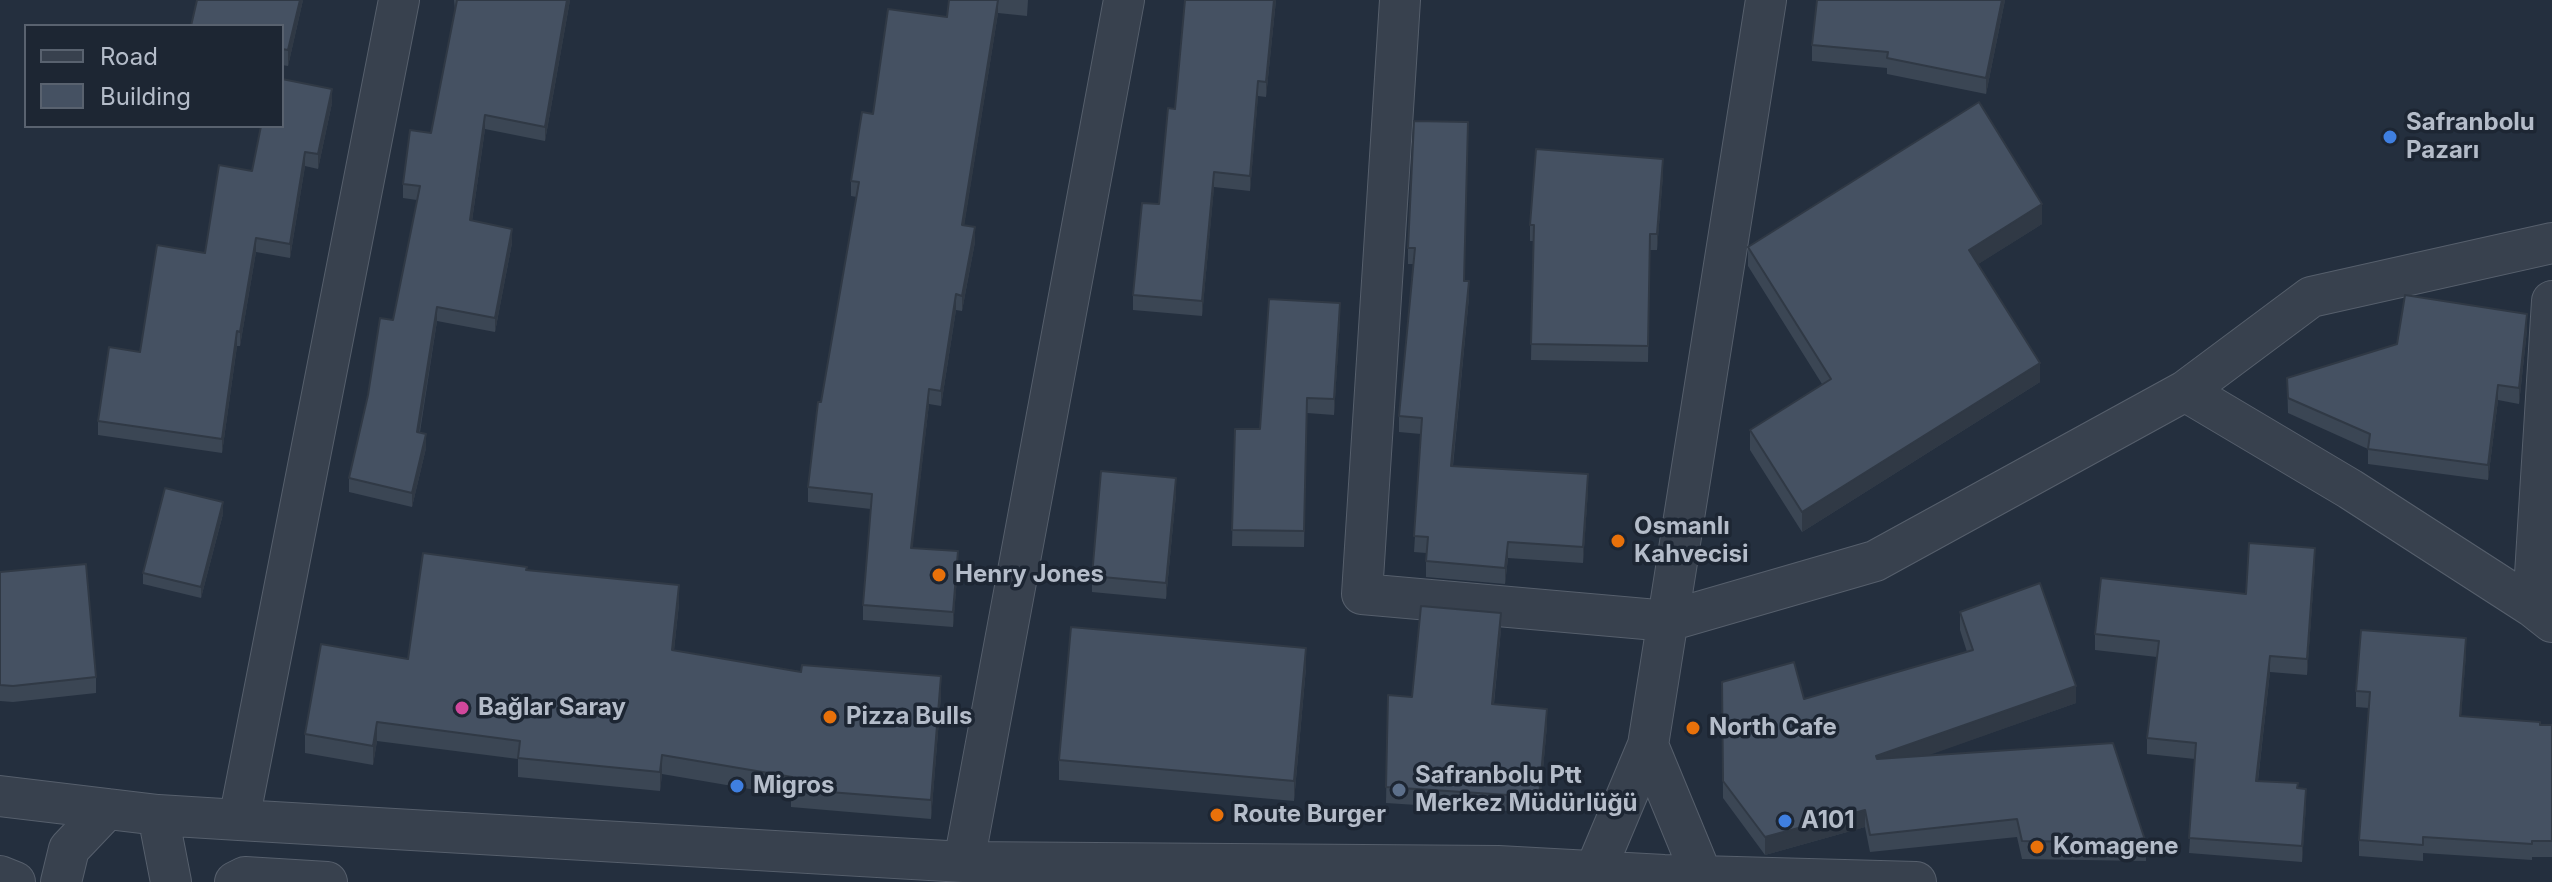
<!DOCTYPE html>
<meta charset="utf-8">
<style>
body{margin:0}
#map{position:relative;width:2552px;height:882px;overflow:hidden;background:#242f3e;font-family:Inter,sans-serif}
canvas{display:block}
.legend{position:absolute;left:24px;top:24px;width:260px;height:104px;box-sizing:border-box;background:#1d2633;border:2px solid #59626f;margin:0;padding:10px 14px;list-style:none;font-size:24px;color:#b4bcc9}
.legend li{display:flex;align-items:center;gap:16px;height:40px}
.legend b{width:40px;border:2px solid #59626f}
</style>
<div id="map">
<canvas width="2552" height="882"></canvas>
<ul class="legend">
<li><b style="height:10px;background:#38414e"></b>Road</li>
<li><b style="height:22px;background:#455162"></b>Building</li>
</ul>
</div>
<script>
const c = document.querySelector('canvas').getContext('2d');
c.lineJoin = 'round';
const poly = rows => new Path2D(rows.map(r => 'M' + r).join(''));
function strokePath(path, color, width, dash) { c.strokeStyle = color; c.lineWidth = width; c.lineCap = dash ? 'butt' : 'round'; c.setLineDash(dash || []); c.stroke(path); }
function fill(path, color) { c.fillStyle = color; c.fill(path, 'evenodd'); }
function write(font, color, halo, rows, align = 'center') {
  c.font = font + ' Inter,sans-serif'; c.lineWidth = 7; c.setLineDash([]); c.textBaseline = 'middle'; c.strokeStyle = halo; c.fillStyle = color; for (const [text, x, y, turn = 0] of rows) {
    c.save(); c.translate(x, y); c.rotate((+turn || 0) * Math.PI / 180); c.textAlign = isNaN(turn) ? turn : align; if (halo) c.strokeText(text, 0, 0); c.fillText(text, 0, 0); c.restore();
  }
}
const minor = poly([
 [1400,0,1362,594,1668,621,1875,561,2185,391,2311,297,2552,243],
 [2185,391,2350,489,2533,607,2552,622],
 [2533,607,2552,301],
 [1648,745,1702,876,1701,882],
 [0,796,158,815,239,820,964,862,1498,866,1664,875,1916,882],
 [158,815,171,882],
 [239,820,399,0],
 [964,862,1124,0],
 [0,876,15,882],
 [61,882,69,849,107,809],
 [235,882,245,877,327,882],
 [1598,882,1595,871,1648,745,1766,0]
]);
strokePath(minor, '#565f6c', 42);
strokePath(minor, '#38414e', 40);
fill(poly([
 [303,0,288,66,282,65,282,26],
 [454,0,570,0,545,141,485,129,472,221,512,243,495,332,437,321,420,432,426,448,412,507,349,492,349,478,393,320,417,200,403,198,403,184,431,133,455,11],
 [949,0,1028,0,1027,16,998,13,964,225,975,242,962,311,956,310,941,406,929,404,912,548,958,566,953,627,863,620,863,605,871,509,808,502,808,487,821,402,857,197,851,196,851,181,873,114,947,17],
 [1276,0,1266,97,1258,96,1250,191,1214,187,1202,316,1133,310,1133,295,1159,204,1175,109],
 [1817,0,2005,0,1986,94,1887,74,1887,68,1812,61,1812,45],
 [332,103,318,169,305,166,290,258,256,252,240,346,237,346,222,453,98,435,98,421,140,352,205,253,252,171],
 [1414,121,1469,297,1453,466,1588,490,1583,563,1508,558,1505,584,1426,577,1426,553,1414,552,1421,434,1399,432,1399,416,1413,264,1408,264,1408,248],
 [1663,175,1657,250,1650,250,1648,362,1531,360,1533,241,1530,241,1530,225],
 [2042,224,1978,264,2040,382,1802,532,1750,450,1750,430,1822,384,1748,266,1748,247],
 [1340,319,1334,415,1307,413,1304,547,1232,546,1235,429,1260,429],
 [2527,330,2519,404,2498,400,2488,480,2368,464,2368,449,2288,413,2287,378],
 [1176,494,1166,599,1092,592,1092,576],
 [223,514,201,598,143,584,143,573],
 [2315,564,2307,675,2270,672,2258,781,2298,788,2306,805,2302,862,2189,853,2195,759,2147,754,2147,738,2157,657,2095,650,2095,634,2246,594],
 [527,570,679,604,674,650,941,695,931,819,791,807,791,796,662,774,660,791,518,777,518,759,377,741,373,765,305,753,305,734],
 [0,572,96,677,96,693,13,702,0,701],
 [1960,612,2076,703,1928,755,2146,843,2146,861,2022,859,2017,837,1870,852,1865,827,1765,855,1723,798,1722,682,1804,699,1967,652,1960,630],
 [1501,629,1494,704,1547,725,1539,813,1386,803,1388,695,1412,697],
 [2466,654,2461,716,2540,725,2552,725,2552,857,2532,857,2532,860,2423,853,2423,861,2359,856,2359,840,2369,708,2356,707,2356,691],
 [1306,668,1294,801,1059,780,1059,760]
]), '#3b4654');
fill(poly([
 [300,0,303,0,288,66,288,50],
 [567,0,570,0,545,141,545,127],
 [998,0,998,13,962,240,962,225],
 [1274,0,1276,0,1266,97,1266,82],
 [2002,0,2005,0,1986,94,1986,78],
 [1258,81,1258,96,1250,191,1250,176],
 [332,89,332,103,318,169,318,154],
 [485,115,485,129,470,235,470,220],
 [305,152,305,166,290,258,290,244],
 [1663,159,1663,175,1657,250,1657,234],
 [1214,172,1214,187,1202,316,1202,301],
 [2042,204,2042,224,1969,270,1969,250],
 [975,227,975,242,962,311,962,296],
 [512,229,512,243,495,332,495,318],
 [256,238,256,252,240,346,240,332],
 [1469,281,1469,297,1451,482,1451,466],
 [956,294,956,310,941,406,941,391],
 [1340,303,1340,319,1334,415,1334,399],
 [437,307,437,321,417,446,417,432],
 [2527,314,2527,330,2519,404,2519,388],
 [237,331,237,346,222,453,222,439],
 [2040,363,2040,382,1802,532,1802,512],
 [2498,385,2498,400,2488,480,2488,465],
 [929,389,929,404,911,563,911,548],
 [426,434,426,448,412,507,412,493],
 [1588,474,1588,490,1583,563,1583,547],
 [1176,478,1176,494,1166,599,1166,583],
 [223,502,223,514,201,598,201,587],
 [1508,542,1508,558,1505,584,1505,568],
 [2315,548,2315,564,2307,675,2307,659],
 [958,551,958,566,953,627,953,612],
 [679,585,679,604,672,669,672,650],
 [1501,613,1501,629,1492,720,1492,704],
 [2466,638,2466,654,2460,732,2460,716],
 [1306,648,1306,668,1294,801,1294,781],
 [2270,656,2270,672,2256,797,2256,781],
 [941,676,941,695,931,819,931,800],
 [2076,686,2076,703,1876,774,1876,756],
 [1547,709,1547,725,1539,813,1539,797],
 [377,722,377,741,373,765,373,746],
 [662,755,662,774,660,791,660,772],
 [2306,789,2306,805,2302,862,2302,846],
 [1865,810,1865,827,1765,855,1765,837]
]), '#303945');
const building = poly([
 [197,0,300,0,288,50,282,49,282,26,191,26,197,0],
 [457,0,567,0,545,127,485,115,470,220,512,229,495,318,437,307,417,432,426,434,412,493,349,478,368,395,380,318,393,320,420,186,403,184,410,130,431,133,457,0],
 [949,0,998,0,962,225,975,227,962,296,956,294,941,391,929,389,911,548,958,551,953,612,863,605,872,494,808,487,818,402,821,402,859,182,851,181,862,112,873,114,888,9,947,17,949,0],
 [1185,0,1274,0,1266,82,1258,81,1250,176,1214,172,1202,301,1133,295,1142,203,1159,204,1168,108,1175,109,1185,0],
 [1817,0,2002,0,1986,78,1887,58,1888,52,1812,45,1817,0],
 [282,79,332,89,318,154,305,152,290,244,256,238,240,332,237,331,222,439,98,421,109,347,140,352,157,245,205,253,219,165,252,171,261,126,282,126,282,79],
 [1979,102,2042,204,1969,250,2040,363,1802,512,1750,430,1831,379,1748,247,1979,102],
 [1414,121,1468,122,1464,281,1469,281,1451,466,1588,474,1583,547,1508,542,1505,568,1426,561,1428,537,1414,536,1422,418,1399,416,1415,248,1408,248,1414,121],
 [1536,149,1663,159,1657,234,1650,234,1648,346,1531,344,1534,225,1530,225,1536,149],
 [2405,295,2527,314,2519,388,2498,385,2488,465,2368,449,2370,434,2288,398,2287,378,2397,344,2405,295],
 [1269,299,1340,303,1334,399,1307,398,1304,531,1232,530,1235,429,1260,429,1269,299],
 [1101,471,1176,478,1166,583,1092,576,1101,471],
 [165,488,223,502,201,587,143,573,165,488],
 [2249,543,2315,548,2307,659,2270,656,2256,781,2298,783,2297,788,2306,789,2302,846,2189,838,2196,743,2147,738,2159,641,2095,634,2101,578,2246,594,2249,543],
 [423,553,527,567,526,570,679,585,672,650,801,672,802,665,941,676,931,800,791,789,792,777,662,755,660,772,518,758,520,741,377,722,373,746,305,734,321,644,408,659,423,553],
 [86,564,96,677,13,686,0,685,0,572,86,564],
 [2040,583,2076,686,1876,756,1877,759,2113,743,2146,843,2022,841,2017,819,1870,835,1865,810,1765,837,1723,781,1722,682,1794,662,1804,699,1973,650,1960,612,2040,583],
 [1421,606,1501,613,1492,704,1547,709,1539,797,1386,787,1388,695,1412,697,1421,606],
 [1071,627,1306,648,1294,781,1059,760,1071,627],
 [2361,630,2466,638,2460,716,2540,722,2540,725,2552,725,2552,841,2532,841,2532,844,2423,837,2423,845,2359,840,2370,692,2356,691,2361,630]
]);
fill(building, '#455162');
strokePath(building, '#303945', 2);
for (const [x, y, r, color] of [
 [2390,137,8,"#3f7fe0"],
 [1618,541,8,"#e8710a"],
 [939,575,8,"#e8710a"],
 [462,708,8,"#d1479c"],
 [830,717,8,"#e8710a"],
 [1693,728,8,"#e8710a"],
 [737,786,8,"#3f7fe0"],
 [1399,790,8,"#5c6f8a"],
 [1217,815,8,"#e8710a"],
 [1785,821,8,"#3f7fe0"],
 [2037,847,8,"#e8710a"]
]) { const dot = new Path2D(); dot.arc(x, y, r, 0, 2 * Math.PI); c.fillStyle = color; c.fill(dot); strokePath(dot, '#1d2633', 3); }
write('bold 24px', '#b4bcc9', '#1d2633', [
 ["Safranbolu",2406,123],
 ["Pazarı",2406,151],
 ["Osmanlı",1634,527],
 ["Kahvecisi",1634,555],
 ["Henry Jones",955,575],
 ["Bağlar Saray",478,708],
 ["Pizza Bulls",846,717],
 ["North Cafe",1709,728],
 ["Safranbolu Ptt",1415,776],
 ["Merkez Müdürlüğü",1415,804],
 ["Migros",753,786],
 ["Route Burger",1233,815],
 ["A101",1801,821],
 ["Komagene",2053,847]
], 'left');
</script>
